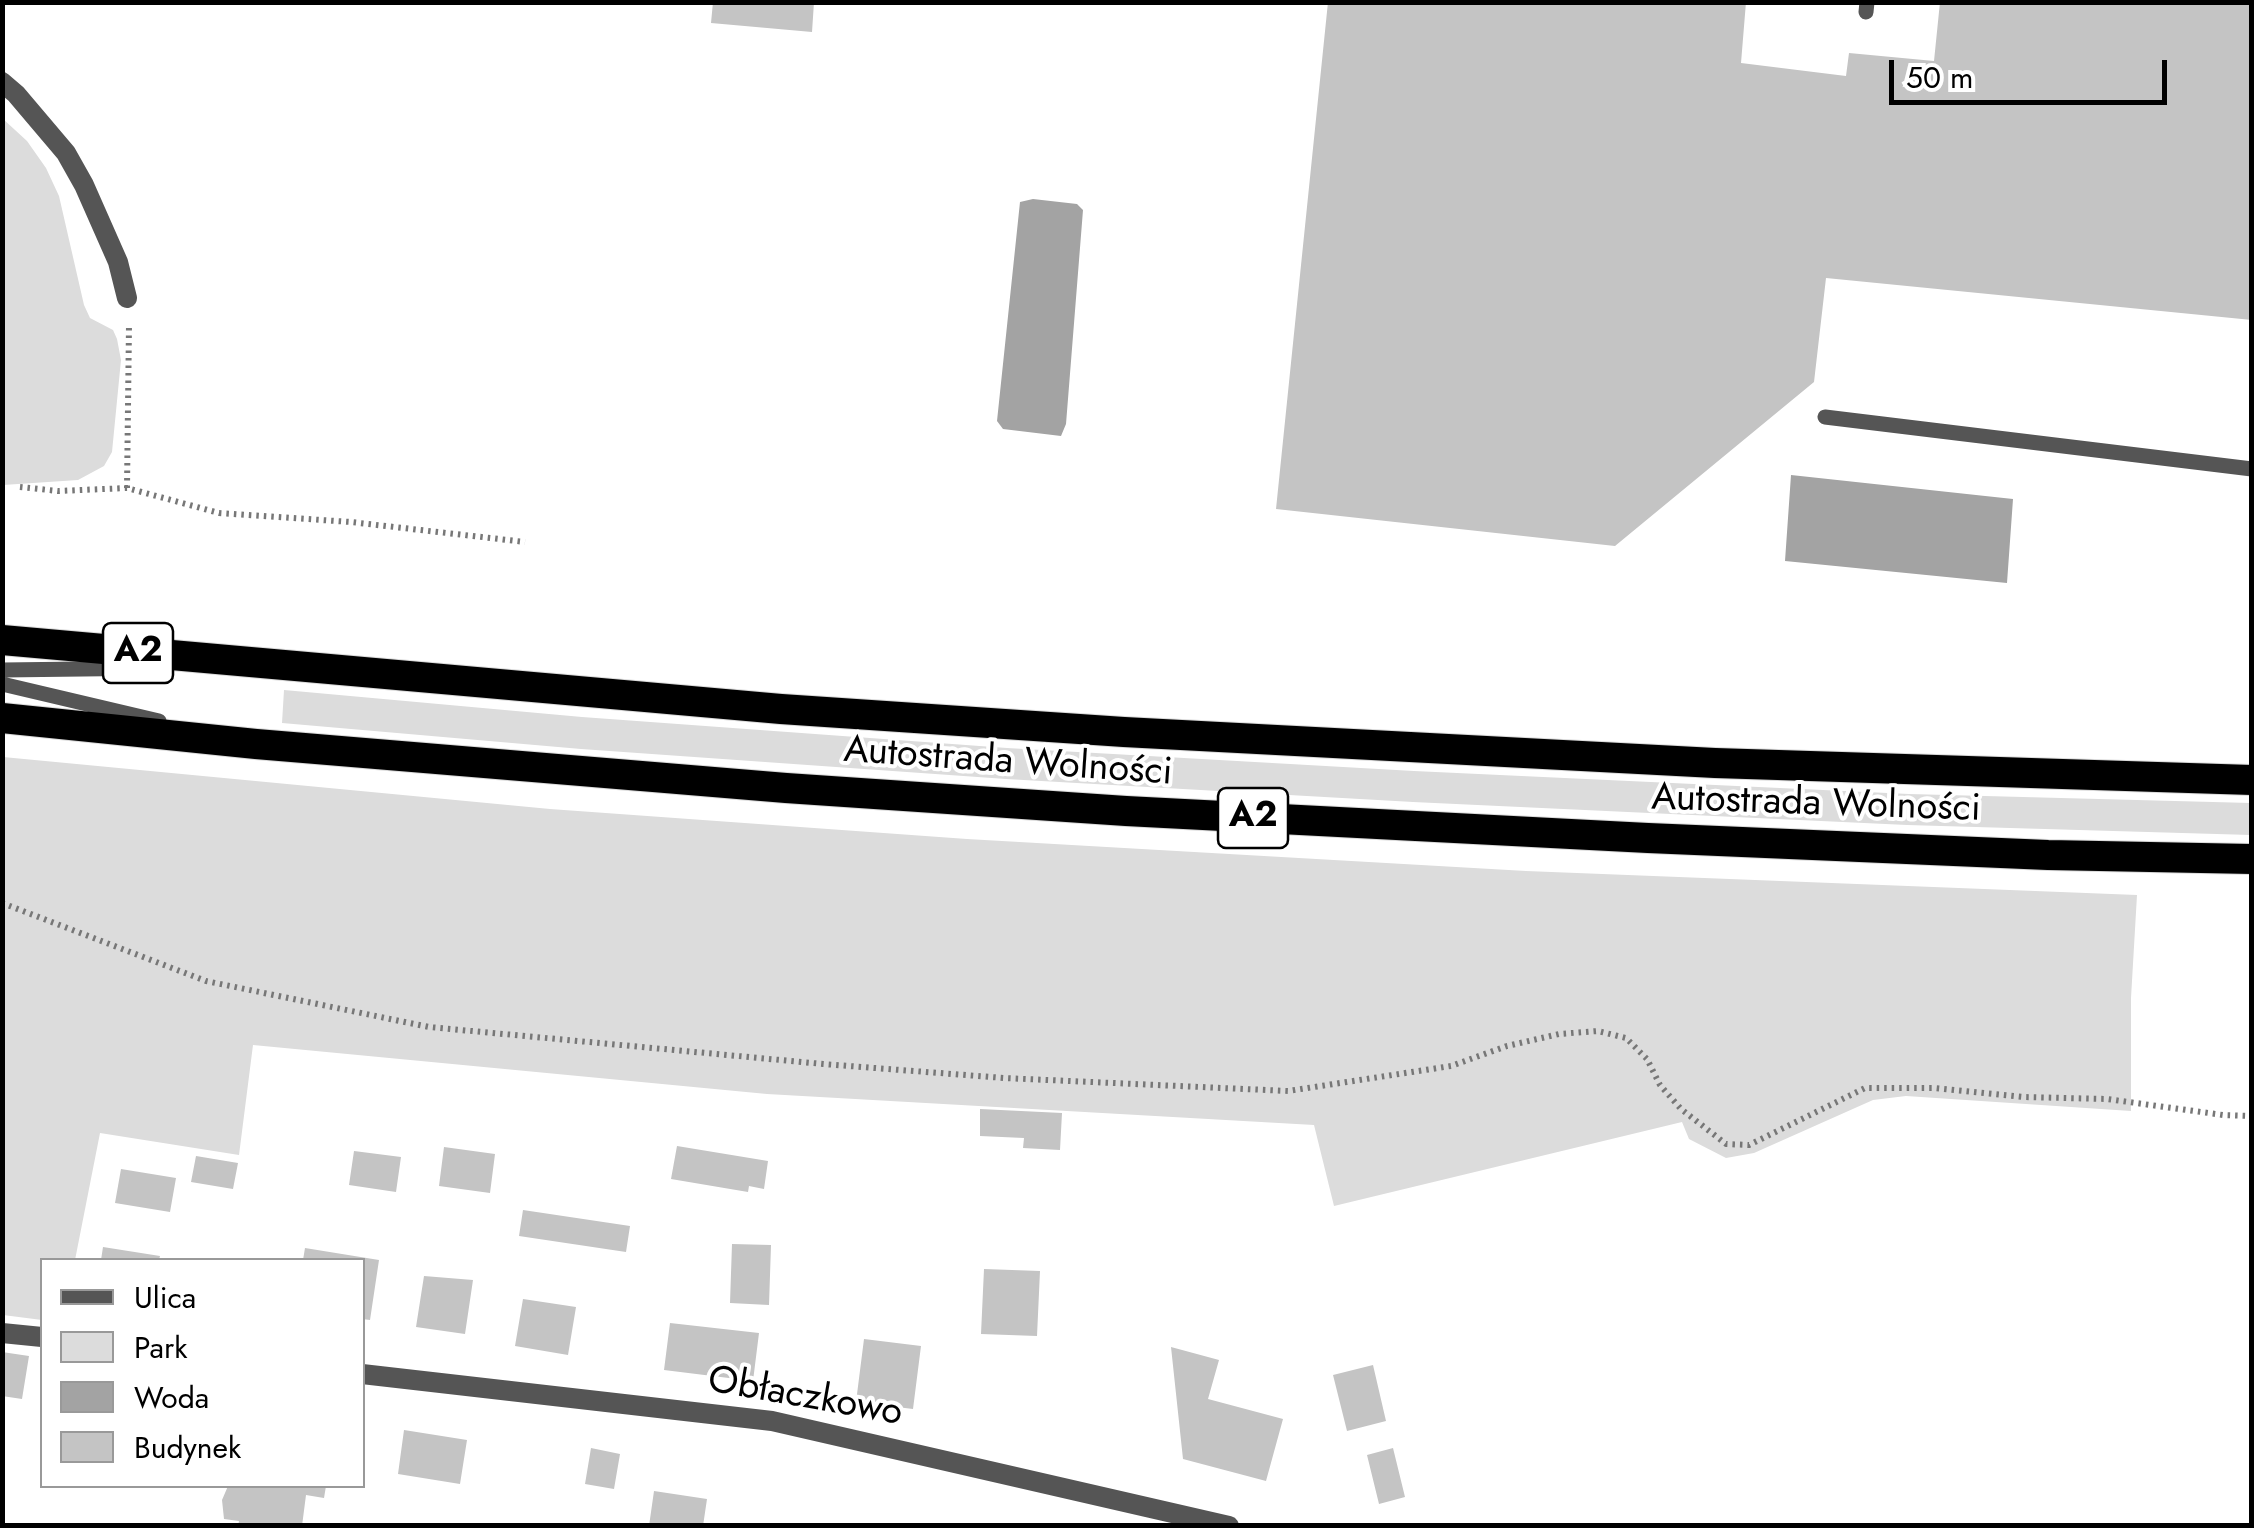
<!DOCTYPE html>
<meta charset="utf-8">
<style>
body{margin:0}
#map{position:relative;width:2254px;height:1528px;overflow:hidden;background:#fff;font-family:Jost,sans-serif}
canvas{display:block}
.frame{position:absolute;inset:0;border:5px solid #000;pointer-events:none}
.legend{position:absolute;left:40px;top:1258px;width:325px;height:230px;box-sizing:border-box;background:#fff;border:2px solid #999;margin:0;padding:12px 18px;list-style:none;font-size:30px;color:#000}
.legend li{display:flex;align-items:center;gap:20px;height:50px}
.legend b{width:50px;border:2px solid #999}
.scale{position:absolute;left:1889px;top:60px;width:278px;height:45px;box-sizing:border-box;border:5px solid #000;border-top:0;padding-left:12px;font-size:30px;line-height:35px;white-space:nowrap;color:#000;-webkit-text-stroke:8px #fff;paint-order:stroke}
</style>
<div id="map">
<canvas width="2254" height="1528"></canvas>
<div class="frame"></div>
<ul class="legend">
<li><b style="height:12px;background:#555"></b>Ulica</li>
<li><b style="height:28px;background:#dcdcdc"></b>Park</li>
<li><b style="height:28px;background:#a3a3a3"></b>Woda</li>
<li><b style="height:28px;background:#c4c4c4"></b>Budynek</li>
</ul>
<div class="scale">50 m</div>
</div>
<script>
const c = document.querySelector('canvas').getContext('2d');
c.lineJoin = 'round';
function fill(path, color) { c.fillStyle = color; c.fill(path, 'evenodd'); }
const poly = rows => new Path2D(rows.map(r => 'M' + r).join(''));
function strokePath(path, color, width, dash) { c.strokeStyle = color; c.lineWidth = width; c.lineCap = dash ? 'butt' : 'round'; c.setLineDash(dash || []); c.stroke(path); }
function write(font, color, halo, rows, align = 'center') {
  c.font = font + ' Jost,sans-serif'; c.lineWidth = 8; c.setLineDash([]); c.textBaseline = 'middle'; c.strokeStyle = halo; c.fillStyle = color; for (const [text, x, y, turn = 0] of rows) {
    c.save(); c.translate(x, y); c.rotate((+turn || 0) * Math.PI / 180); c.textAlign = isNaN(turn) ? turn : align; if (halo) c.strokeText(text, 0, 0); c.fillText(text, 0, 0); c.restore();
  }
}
fill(poly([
 [2,118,27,141,46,168,59,196,84,305,90,318,113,330,117,339,121,360,112,452,104,466,78,480,3,485],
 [284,690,582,717,1007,748,1414,771,1909,794,2251,803,2251,835,1907,825,1413,802,1006,779,581,749,282,723],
 [3,757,550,809,967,839,1526,871,2137,895,2131,998,2131,1111,1906,1096,1873,1100,1754,1153,1726,1158,1689,1139,1682,1122,1334,1206,1314,1125,767,1094,253,1045,239,1155,100,1133,75,1260,42,1260,42,1320,3,1315]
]), '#dcdcdc');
fill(poly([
 [1033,199,1077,204,1083,210,1066,424,1061,436,1003,429,997,421,1020,202],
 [1791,475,2013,499,2007,583,1785,561]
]), '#a3a3a3');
fill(poly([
 [713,2,814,2,812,32,711,23],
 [1328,2,1746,2,1741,63,1846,76,1849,53,1934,61,1940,2,2252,2,2252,320,1826,278,1814,382,1615,546,1276,509],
 [980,1109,1062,1113,1060,1150,1023,1148,1024,1138,980,1136],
 [677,1146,768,1161,764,1189,749,1186,748,1192,671,1179],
 [444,1147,495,1154,490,1193,439,1186],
 [354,1151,401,1157,396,1192,349,1185],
 [196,1156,238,1163,233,1189,191,1182],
 [121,1169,176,1178,170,1212,115,1203],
 [523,1210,630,1226,626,1252,519,1236],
 [732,1244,771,1245,769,1305,730,1303],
 [103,1247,160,1256,159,1260,101,1260],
 [305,1248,379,1260,370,1320,362,1319,362,1260,303,1260],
 [984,1269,1040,1271,1037,1336,981,1334],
 [424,1276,473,1280,465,1334,416,1327],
 [523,1299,576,1307,568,1355,515,1346],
 [670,1323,759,1333,753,1381,664,1370],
 [864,1339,921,1346,913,1409,856,1402],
 [1171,1347,1219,1360,1208,1399,1283,1419,1266,1481,1183,1459],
 [2,1352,29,1356,22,1399,2,1396],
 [1373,1365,1386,1421,1347,1431,1333,1375],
 [404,1430,467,1440,460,1484,398,1474],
 [591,1448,620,1454,614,1489,585,1484],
 [1393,1448,1405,1497,1379,1504,1367,1455],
 [228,1486,326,1486,324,1498,306,1495,302,1526,238,1526,239,1521,224,1519,222,1500],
 [654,1491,707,1499,703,1526,649,1526]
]), '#c4c4c4');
const highway = poly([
 [2,640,781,709,1124,732,1715,763,2252,780],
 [2,718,256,744,786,788,1126,811,1648,838,2048,855,2252,859]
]);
strokePath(highway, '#dbdbdb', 32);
strokePath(poly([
 [20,487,58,491,127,488,219,513,351,522,525,542],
 [127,488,129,325],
 [2,903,206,981,429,1027,823,1064,1004,1078,1288,1091,1451,1066,1507,1046,1559,1034,1598,1031,1626,1038,1647,1059,1660,1085,1681,1109,1726,1144,1749,1145,1865,1088,1934,1088,2023,1097,2107,1099,2223,1115,2252,1116]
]), '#777', 6, [2.5, 5]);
strokePath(poly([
 [1866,12,1867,2],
 [1825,417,2252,469],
 [2,670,164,668],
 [2,684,159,721]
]), '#555', 15);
strokePath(poly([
 [2,82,16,94,66,153,84,185,118,262,127,298],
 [2,1333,42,1337],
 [362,1374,772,1421,1229,1526]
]), '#555', 20);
strokePath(highway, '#000', 30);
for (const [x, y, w] of [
 [138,653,70],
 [1253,818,70]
]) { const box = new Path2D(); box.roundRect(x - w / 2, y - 30, w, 60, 8); c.fillStyle = '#fff'; c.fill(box); strokePath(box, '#000', 2.5); }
write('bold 35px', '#000', null, [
 ["A2",138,653],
 ["A2",1253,818]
]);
write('38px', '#000', '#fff', [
 ["Autostrada Wolności",1008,763,4],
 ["Autostrada Wolności",1816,805,2],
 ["Obłaczkowo",805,1398,10]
]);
</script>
